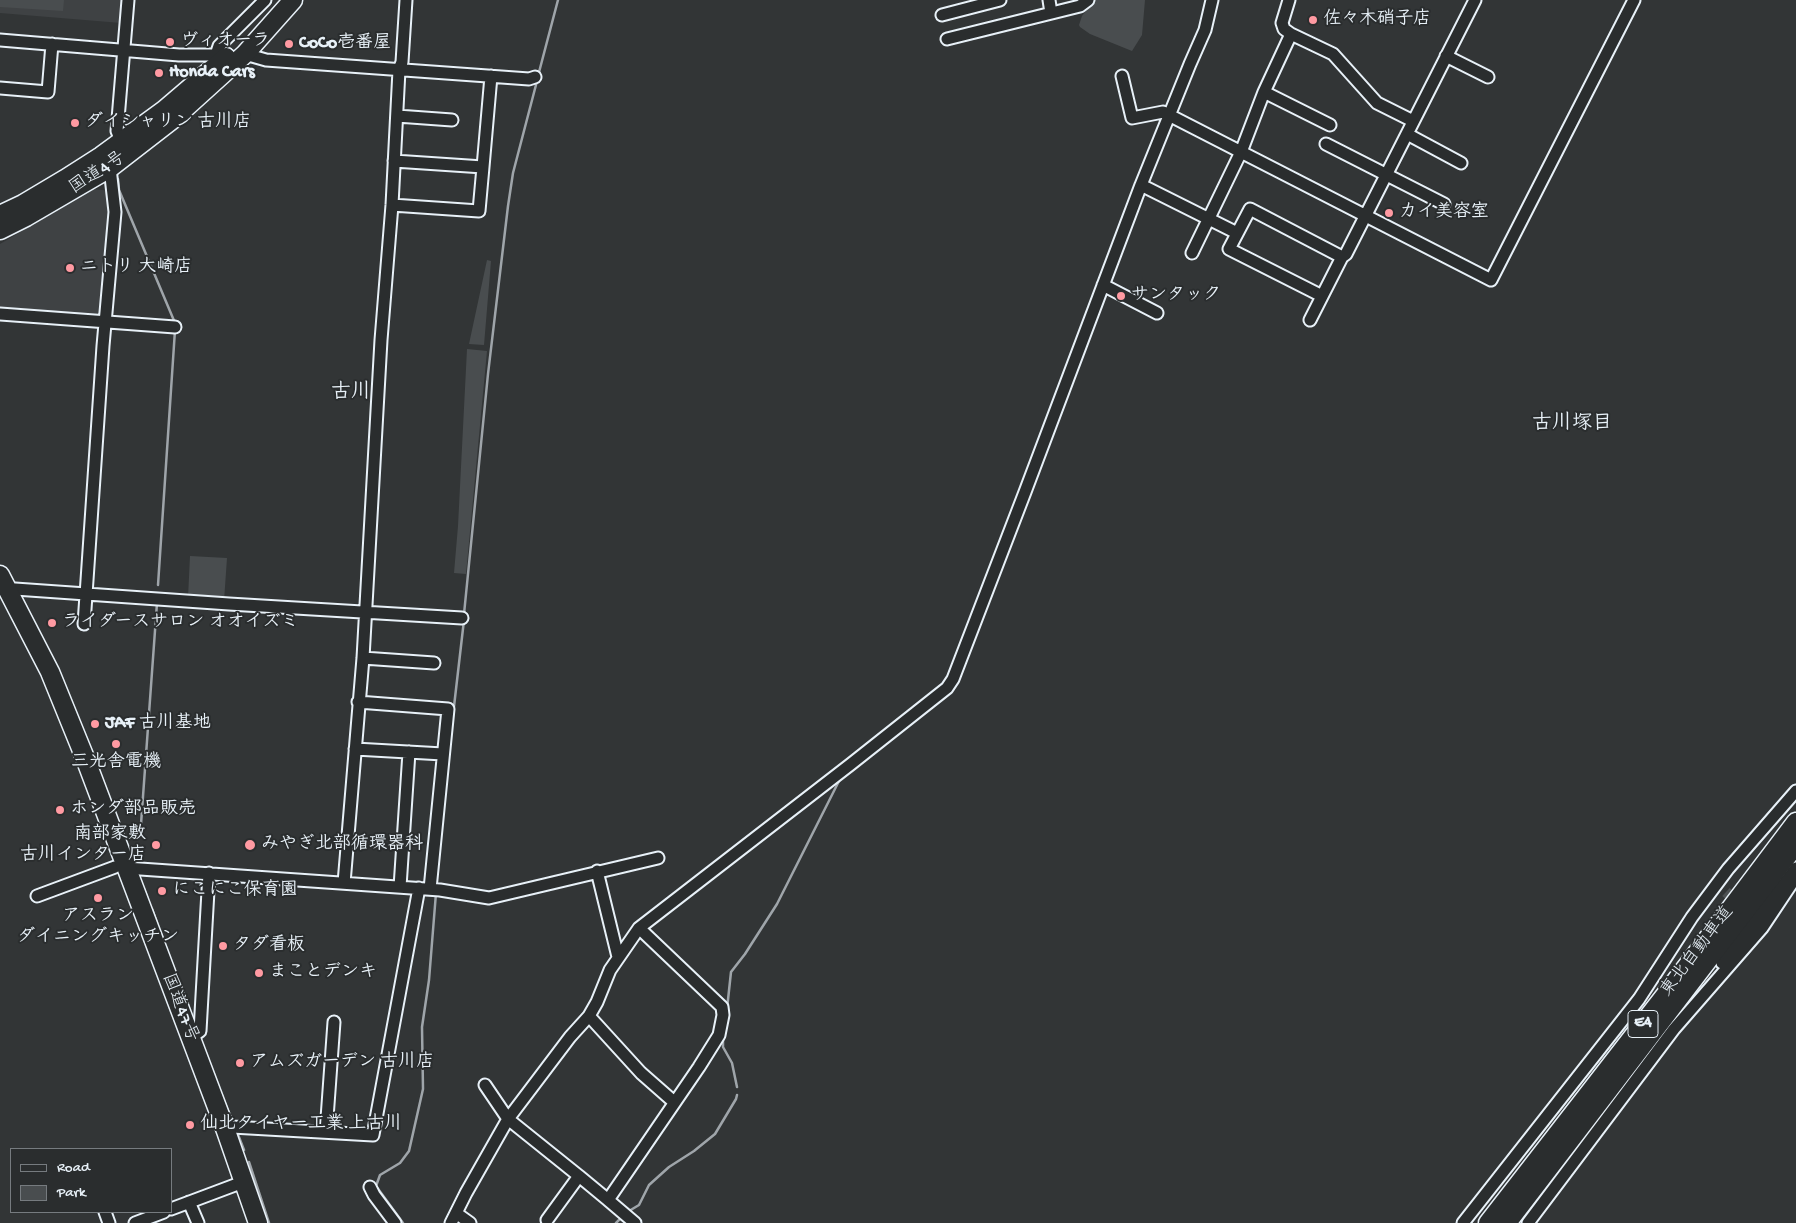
<!DOCTYPE html>
<meta charset="utf-8">
<style>
body{margin:0}
#map{position:relative;width:1796px;height:1223px;overflow:hidden;background:#323536;font-family:"Gochi Hand",sans-serif}
canvas{display:block}
.legend{position:absolute;left:10px;top:1148px;width:162px;height:65px;box-sizing:border-box;background:#2a2d2e;border:1px solid #767b7f;margin:0;padding:6px 9px;list-style:none;font-size:15px;color:#e8f1f8}
.legend li{display:flex;align-items:center;gap:10px;height:25px}
.legend b{width:25px;border:1px solid #767b7f}
</style>
<div id="map">
<canvas width="1796" height="1223"></canvas>
<ul class="legend">
<li><b style="height:6px;background:#2a2d2e"></b>Road</li>
<li><b style="height:14px;background:#494d4f"></b>Park</li>
</ul>
</div>
<script>
const c = document.querySelector('canvas').getContext('2d');
c.lineJoin = 'round';
function fill(path, color) { c.fillStyle = color; c.fill(path, 'evenodd'); }
const poly = rows => new Path2D(rows.map(r => 'M' + r).join(''));
function strokePath(path, color, width, dash) { c.strokeStyle = color; c.lineWidth = width; c.lineCap = dash ? 'butt' : 'round'; c.setLineDash(dash || []); c.stroke(path); }
function write(font, color, halo, rows, align = 'center') {
  c.font = font + ' "Gochi Hand","Klee One",sans-serif'; c.lineWidth = 4; c.setLineDash([]); c.textBaseline = 'middle'; c.strokeStyle = halo; c.fillStyle = color; for (const [text, x, y, turn = 0] of rows) {
    c.save(); c.translate(x, y); c.rotate((+turn || 0) * Math.PI / 180); c.textAlign = isNaN(turn) ? turn : align; if (halo) c.strokeText(text, 0, 0); c.fillText(text, 0, 0); c.restore();
  }
}
fill(poly([
 [0,0,122,0,121,23,0,13],
 [94,189,111,191,102,315,0,307,0,244]
]), '#3f4244');
fill(poly([
 [0,0,64,0,63,11,0,7],
 [1094,0,1145,0,1142,35,1132,51,1090,34,1080,27,1079,25,1082,16],
 [487,260,491,261,484,345,469,344],
 [467,349,487,351,466,574,454,573,458,526],
 [190,556,227,558,224,601,188,598]
]), '#494d4f');
strokePath(poly([
 [538,76,558,0],
 [118,179,119,190,175,323],
 [158,585,175,330],
 [464,614,488,374,508,206,513,173,537,81],
 [450,741,464,620],
 [447,771,449,754],
 [141,824,157,603],
 [144,889,147,897],
 [152,909,157,923],
 [161,934,164,942],
 [727,1009,731,972,745,954,777,904,840,779],
 [723,1039,723,1047,732,1063,737,1087],
 [217,1084,233,1123],
 [237,1132,244,1150],
 [249,1162,269,1223],
 [629,1211,639,1205,649,1185,669,1167,694,1151,715,1134,736,1099,737,1095],
 [403,1223,376,1186,380,1175,400,1163,409,1151,423,1089,422,1027,429,980,436,893],
 [616,1223,622,1217]
]), '#9fa5aa', 2.5);
strokePath(poly([
 [1726,892,1741,906]
]), '#4d5153', 11, [11, 5.5]);
const minor = poly([
 [1049,0,1051,13],
 [942,15,1000,0],
 [1291,34,1333,54,1377,103,1413,121],
 [947,39,1080,6,1088,0],
 [0,40,179,55,228,55],
 [245,54,266,60,529,79,535,77],
 [216,55,219,46,265,0],
 [1446,56,1488,77],
 [1122,76,1132,118,1163,112,1491,280,1634,0],
 [0,88,48,92,52,44],
 [1264,92,1330,125],
 [397,116,452,120],
 [1407,134,1461,163],
 [121,141,117,131,128,0],
 [1326,144,1444,204],
 [483,167,491,76],
 [1141,185,1237,233],
 [392,205,479,211,483,167,394,161],
 [1192,253,1241,152,1264,92,1291,34,1284,29,1282,23,1289,0],
 [1103,285,1157,313],
 [1322,296,1229,249,1250,209,1342,257],
 [0,314,175,327],
 [1310,320,1342,257,1346,254,1475,0],
 [10,594,15,589,229,604,462,618],
 [84,624,103,346,115,212,110,168],
 [363,658,434,663],
 [358,702,448,709,430,889],
 [355,749,443,754],
 [126,868,440,890,489,898,658,858],
 [597,871,618,957],
 [344,883,363,658,381,340,392,205,399,70,402,62,406,0],
 [400,887,409,752],
 [37,896,115,867],
 [1722,963,1796,868],
 [589,1016,641,1073,674,1102],
 [190,1038,200,1031,209,873],
 [485,1085,508,1119,579,1176],
 [226,1131,232,1127,373,1135,419,888],
 [326,1132,334,1022],
 [370,1187,374,1195,395,1223],
 [608,1200,635,1223],
 [189,1202,198,1223],
 [171,1209,235,1185],
 [105,1212,109,1223],
 [456,1213,470,1223],
 [547,1220,579,1176,608,1200,699,1067,719,1035,723,1015,722,1007,639,928],
 [135,1223,164,1212],
 [451,1223,466,1193,508,1119,570,1037,589,1016,597,1002,610,970,639,928,851,764,947,688,953,679,1025,492,1141,185,1190,64,1205,30,1212,0],
 [1463,1223,1639,999,1692,917,1728,869,1796,791],
 [1528,1223,1674,1029,1762,928,1796,877]
]);
const highway = poly([
 [0,215,23,204,65,179,101,156,164,110,226,57],
 [0,230,26,217,110,168,172,120,245,54,293,0],
 [0,575,50,672,85,758,226,1131,258,1223],
 [1488,1223,1666,994,1796,822],
 [1507,1223,1796,845]
]);
strokePath(minor, '#e8f1f8', 15);
strokePath(highway, '#e8f1f8', 21);
strokePath(minor, '#2a2d2e', 11);
strokePath(highway, '#2a2d2e', 18);
for (const [x, y, r, color] of [
 [1313,20,5,"#ff9aa2"],
 [170,42,5,"#ff9aa2"],
 [289,44,5,"#ff9aa2"],
 [159,73,5,"#ff9aa2"],
 [75,123,5,"#ff9aa2"],
 [1389,213,5,"#ff9aa2"],
 [70,268,5,"#ff9aa2"],
 [1121,296,5,"#ff9aa2"],
 [52,623,5,"#ff9aa2"],
 [95,724,5,"#ff9aa2"],
 [116,744,5,"#ff9aa2"],
 [60,810,5,"#ff9aa2"],
 [156,845,5,"#ff9aa2"],
 [250,845,6,"#ff9aa2"],
 [162,891,5,"#ff9aa2"],
 [98,898,5,"#ff9aa2"],
 [223,946,5,"#ff9aa2"],
 [259,973,5,"#ff9aa2"],
 [240,1063,5,"#ff9aa2"],
 [190,1125,5,"#ff9aa2"]
]) { const dot = new Path2D(); dot.arc(x, y, r, 0, 2 * Math.PI); c.fillStyle = color; c.fill(dot); strokePath(dot, '#2a2d2e', 2); }
for (const [x, y, w] of [
 [1643,1024,30]
]) { const box = new Path2D(); box.roundRect(x - w / 2, y - 13.5, w, 27, 4); c.fillStyle = '#2a2d2e'; c.fill(box); strokePath(box, '#e8f1f8', 1); }
write('bold 16px', '#e8f1f8', null, [
 ["E4",1643,1024]
]);
write('bold 18px', '#e8f1f8', '#2a2d2e', [
 ["佐々木硝子店",1323,20],
 ["ヴィオーラ",180,42],
 ["CoCo壱番屋",299,44],
 ["Honda Cars",169,73],
 ["ダイシャリン 古川店",85,123],
 ["カイ美容室",1399,213],
 ["ニトリ 大崎店",80,268],
 ["サンタック",1131,296],
 ["ライダースサロン オオイズミ",62,623],
 ["JAF 古川基地",105,724],
 ["三光舎電機",116,763,"center"],
 ["ホンダ部品販売",70,810],
 ["南部家敷",146,835,"right"],
 ["古川インター店",146,856,"right"],
 ["みやぎ北部循環器科",261,845],
 ["にこにこ保育園",172,891],
 ["アスラン",98,917,"center"],
 ["ダイニングキッチン",98,938,"center"],
 ["タダ看板",233,946],
 ["まことデンキ",269,973],
 ["アムズガーデン 古川店",250,1063],
 ["仙北タイヤー工業 上古川",200,1125]
], 'left');
write('18px', '#e8f1f8', '#2a2d2e', [
 ["国道4号",98,174,-33],
 ["東北自動車道",1698,952,-53],
 ["国道47号",179,1008,69]
]);
write('bold 20px', '#e8f1f8', '#2a2d2e', [
 ["古川",351,394],
 ["古川塚目",1572,425]
]);
</script>
